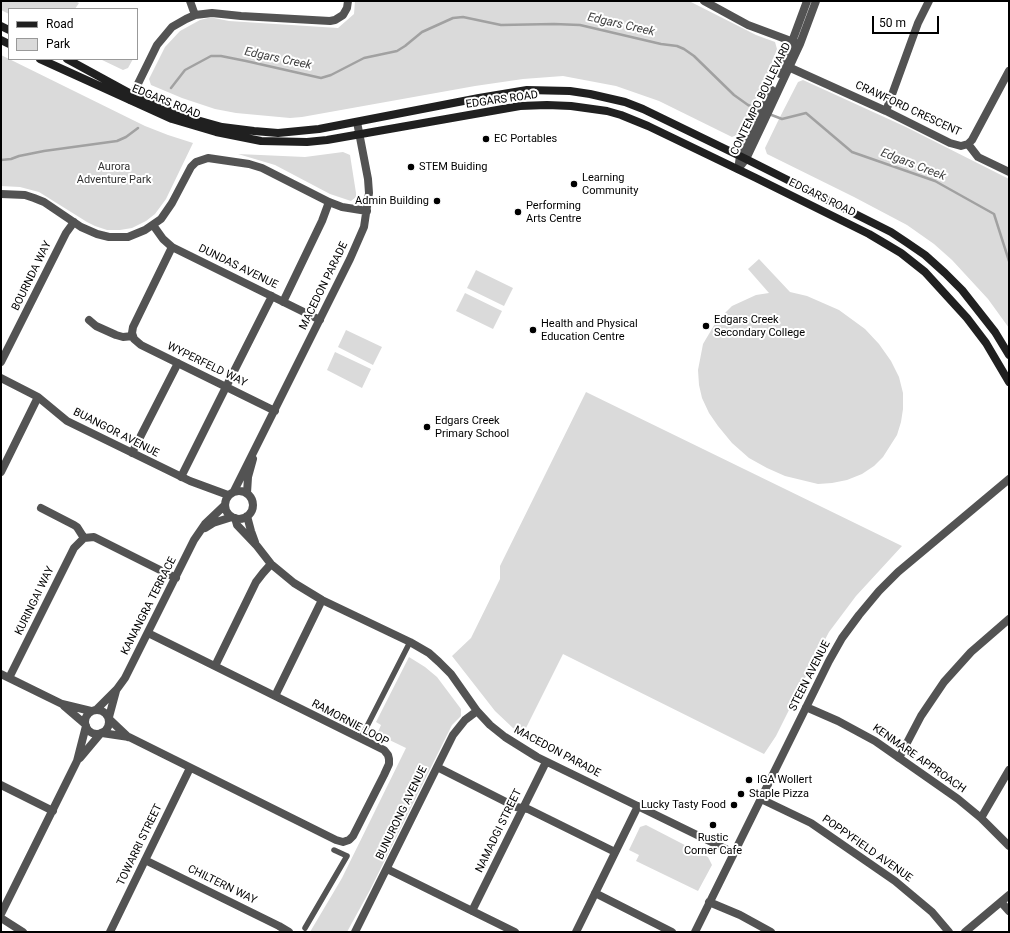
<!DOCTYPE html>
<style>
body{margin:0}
#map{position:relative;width:1010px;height:933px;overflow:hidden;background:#fff;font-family:Roboto,sans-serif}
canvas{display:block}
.frame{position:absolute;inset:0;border:2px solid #000;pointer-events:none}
.legend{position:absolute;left:8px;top:8px;width:130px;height:52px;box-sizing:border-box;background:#fff;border:1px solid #999;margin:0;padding:5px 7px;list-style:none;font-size:12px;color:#000}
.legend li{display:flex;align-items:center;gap:8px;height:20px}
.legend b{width:20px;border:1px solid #999}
.scale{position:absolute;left:872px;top:16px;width:67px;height:18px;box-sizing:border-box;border:2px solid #000;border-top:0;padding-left:5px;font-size:12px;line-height:14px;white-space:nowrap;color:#000;-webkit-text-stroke:3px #fff;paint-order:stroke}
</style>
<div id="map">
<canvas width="1010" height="933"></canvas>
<div class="frame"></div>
<ul class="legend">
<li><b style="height:5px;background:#202020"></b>Road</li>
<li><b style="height:11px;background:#dadada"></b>Park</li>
</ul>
<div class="scale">50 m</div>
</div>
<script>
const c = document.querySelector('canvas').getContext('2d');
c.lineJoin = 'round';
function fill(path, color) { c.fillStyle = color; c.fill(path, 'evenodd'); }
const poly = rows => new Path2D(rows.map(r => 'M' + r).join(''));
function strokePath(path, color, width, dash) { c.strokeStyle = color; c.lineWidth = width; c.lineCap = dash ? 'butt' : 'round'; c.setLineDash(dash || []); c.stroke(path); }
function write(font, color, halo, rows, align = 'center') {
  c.font = font + ' Roboto,sans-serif'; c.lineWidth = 4; c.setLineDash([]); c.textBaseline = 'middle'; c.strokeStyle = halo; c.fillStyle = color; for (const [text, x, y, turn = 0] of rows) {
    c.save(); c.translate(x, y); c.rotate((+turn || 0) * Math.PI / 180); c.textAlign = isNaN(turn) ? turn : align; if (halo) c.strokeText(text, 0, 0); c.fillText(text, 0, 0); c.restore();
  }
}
fill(poly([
 [1,1,75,1,79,3,75,9,9,9,9,14,1,10],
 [355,1,689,1,756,35,775,42,777,49,766,78,739,134,732,137,659,101,616,86,563,76,523,79,475,86,302,117,290,118,236,113,215,109,182,98,151,85,149,79,165,47,180,31,200,20,208,18,214,18,229,21,338,28,354,14],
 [1,55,145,126,168,135,193,143,166,199,155,214,146,221,132,228,120,230,107,230,95,226,87,222,39,192,20,187,1,186],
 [100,59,133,59,128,68,123,70],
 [803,80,906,127,1009,179,1009,328,988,299,952,260,934,244,907,225,854,197,767,154,765,148,779,119,798,82],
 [343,152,350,155,356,193,356,197,351,201,330,194,275,165,238,154,305,157],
 [759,259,790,292,807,296,839,310,865,329,879,344,891,361,899,377,903,393,903,409,901,422,897,435,883,457,874,466,862,474,847,480,832,483,818,484,785,476,767,468,749,458,732,443,718,426,709,413,702,398,699,385,698,370,703,344,716,322,732,306,756,295,769,293,748,269],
 [476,270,513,288,504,306,467,288],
 [465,293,502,311,493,329,456,311],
 [346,330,382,347,373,365,338,347],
 [335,352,371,369,362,388,327,370],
 [586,392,902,546,856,596,829,632,808,672,776,736,764,754,563,654,523,734,513,728,495,711,452,656,471,638,500,579,500,566],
 [409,657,425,667,437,677,461,709,461,716,452,725,370,890,347,932,310,932,342,878,406,748,377,734,381,725,376,722],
 [646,825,708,857,712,865,698,891,636,861,639,855,629,850,640,827]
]), '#dadada');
strokePath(poly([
 [171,88,185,70,211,56,221,56,246,61,321,78,331,75,364,58,397,51,405,46,422,32,453,18,463,17,501,25,554,24,580,25,661,44,677,46,684,49,694,56,734,95,748,105,760,110],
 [769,114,782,119,806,113,852,152,935,181,994,214,1009,261],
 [1,160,11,159,19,156,44,151,117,141,126,137,138,128]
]), '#a1a1a1', 2.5);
strokePath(poly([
 [361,738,410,642],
 [305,928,347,856,334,850]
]), '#535353', 5.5);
strokePath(poly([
 [190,1,195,15],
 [704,1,748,25,799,44],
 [784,65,886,111,950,143,961,146,968,144,972,140,1009,71],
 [130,100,157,45,172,27,186,19,195,15,212,13,241,16,330,21,335,20,343,15,347,8,348,1],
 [886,111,918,23,929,1],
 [968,144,978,157,1009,172],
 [1,194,25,195,34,198,44,202,81,227,97,234,109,237,128,237,145,230,161,219,172,203,191,167,196,162,208,158,249,164,262,168,329,202,342,207,367,211],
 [153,225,163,239,172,247,320,320],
 [172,247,133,327,132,333,134,339,141,345,275,411],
 [283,302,322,221,329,202],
 [89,320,96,326,116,335,123,337,133,336],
 [1,362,66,233,74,222],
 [1,378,38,397,67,421,190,481,228,495],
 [226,387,272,296],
 [132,453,178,363],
 [1,472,38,397],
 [181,477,226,387],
 [234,491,350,259,364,227,369,193,368,179,357,122],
 '225 505a14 14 0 1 1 28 0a14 14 0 1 1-28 0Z',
 [247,493,248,477,253,459],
 [41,508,74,525,77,527,84,538,94,537,176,578],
 [247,516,251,531,255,542],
 [235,518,237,525,257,546,271,564,294,583,322,600,410,642,429,653,439,662,451,674,477,711,490,725,505,737,537,757,734,853],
 [205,528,213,523,232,517],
 [215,666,256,582,263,573,271,564],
 [1,674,62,704,91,711],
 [9,678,74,548,84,538],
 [275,696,322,600],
 [64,706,85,724],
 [806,707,838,721,875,741,958,799,981,818,1009,846],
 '85 722a12 12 0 1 1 24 0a12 12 0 1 1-24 0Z',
 [96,710,117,689,125,678,194,540,205,524,225,505],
 [109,717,116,691],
 [109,719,128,737],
 [102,733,129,737,336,840,343,842,349,840,353,836,384,775,389,764,389,759,388,755,384,750,148,633],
 [80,758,101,733],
 [899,758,921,716,944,682,971,652,1009,619],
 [437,767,516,807,528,809,615,852],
 [1,785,53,811],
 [761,799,811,823,895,881,932,912,949,932],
 [981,818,1009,770],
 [145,860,279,926,289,932],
 [387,869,515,932],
 [595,893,672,932],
 [709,902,740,915,771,932],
 [1001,902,1009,911],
 [472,911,546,762],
 [1,914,77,761,86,726],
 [1,918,23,932],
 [110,932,190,768],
 [355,932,453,735,465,720,477,711],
 [576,932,638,806],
 [695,932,829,661,842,638,859,615,879,591,898,572,1009,479],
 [965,932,1009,895]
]), '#535353', 8);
strokePath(poly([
 [780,74,807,1],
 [739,163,740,156,772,90],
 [738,169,746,159,765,119,800,44,816,1]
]), '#535353', 8);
strokePath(poly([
 [1,26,9,30],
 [1,40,9,44],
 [40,59,172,119,216,132,261,141,307,142,327,140,520,106,547,105,571,106,607,111,621,115,648,126,756,178,869,234,901,253,925,272,967,318,986,343,1009,382],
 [67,59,133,95,179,115,222,127,254,131,278,133,319,129,479,98,527,90,570,91,590,94,625,102,643,109,746,159,891,232,906,242,925,255,945,273,962,290,995,332,1009,355]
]), '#202020', 8);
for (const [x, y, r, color] of [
 [486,139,4,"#000"],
 [411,167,4,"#000"],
 [574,184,4,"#000"],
 [437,201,4,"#000"],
 [518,212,4,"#000"],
 [706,326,4,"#000"],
 [533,330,4,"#000"],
 [427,427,4,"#000"],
 [749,780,4,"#000"],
 [741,794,4,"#000"],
 [734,805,4,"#000"],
 [713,825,4,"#000"]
]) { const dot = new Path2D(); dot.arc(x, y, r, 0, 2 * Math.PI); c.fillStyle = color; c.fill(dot); strokePath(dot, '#fff', 1.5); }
write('11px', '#000', '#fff', [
 ["CONTEMPO BOULEVARD",761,99,-64],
 ["EDGARS ROAD",502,100,-8],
 ["EDGARS ROAD",166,102,22],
 ["CRAWFORD CRESCENT",908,109,25],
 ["EDGARS ROAD",822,198,26],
 ["DUNDAS AVENUE",238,267,26],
 ["BOURNDA WAY",32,276,-64],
 ["MACEDON PARADE",324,286,-64],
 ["WYPERFELD WAY",207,365,26],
 ["BUANGOR AVENUE",116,433,27],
 ["KURINGAI WAY",35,601,-64],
 ["KANANGRA TERRACE",149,606,-63],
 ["STEEN AVENUE",810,676,-63],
 ["RAMORNIE LOOP",350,723,28],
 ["MACEDON PARADE",557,752,28],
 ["KENMARE APPROACH",919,759,35],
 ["BUNURONG AVENUE",402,813,-64],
 ["NAMADGI STREET",499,831,-64],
 ["TOWARRI STREET",140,845,-64],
 ["POPPYFIELD AVENUE",867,849,35],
 ["CHILTERN WAY",222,885,26]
]);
write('11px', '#000', '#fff', [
 ["EC Portables",494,139],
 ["STEM Buiding",419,167],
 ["Learning",582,178],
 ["Community",582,191],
 ["Admin Building",429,201,"right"],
 ["Performing",526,206],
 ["Arts Centre",526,219],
 ["Edgars Creek",714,320],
 ["Secondary College",714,333],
 ["Health and Physical",541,324],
 ["Education Centre",541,337],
 ["Edgars Creek",435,421],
 ["Primary School",435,434],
 ["IGA Wollert",757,780],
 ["Staple Pizza",749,794],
 ["Lucky Tasty Food",726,805,"right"],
 ["Rustic",713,838,"center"],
 ["Corner Cafe",713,851,"center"]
], 'left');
write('11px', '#313131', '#fff', [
 ["Aurora",114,167],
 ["Adventure Park",114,180]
]);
write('italic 12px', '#424242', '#fff', [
 ["Edgars Creek",621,25,13],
 ["Edgars Creek",278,59,12],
 ["Edgars Creek",913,165,21]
]);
</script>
